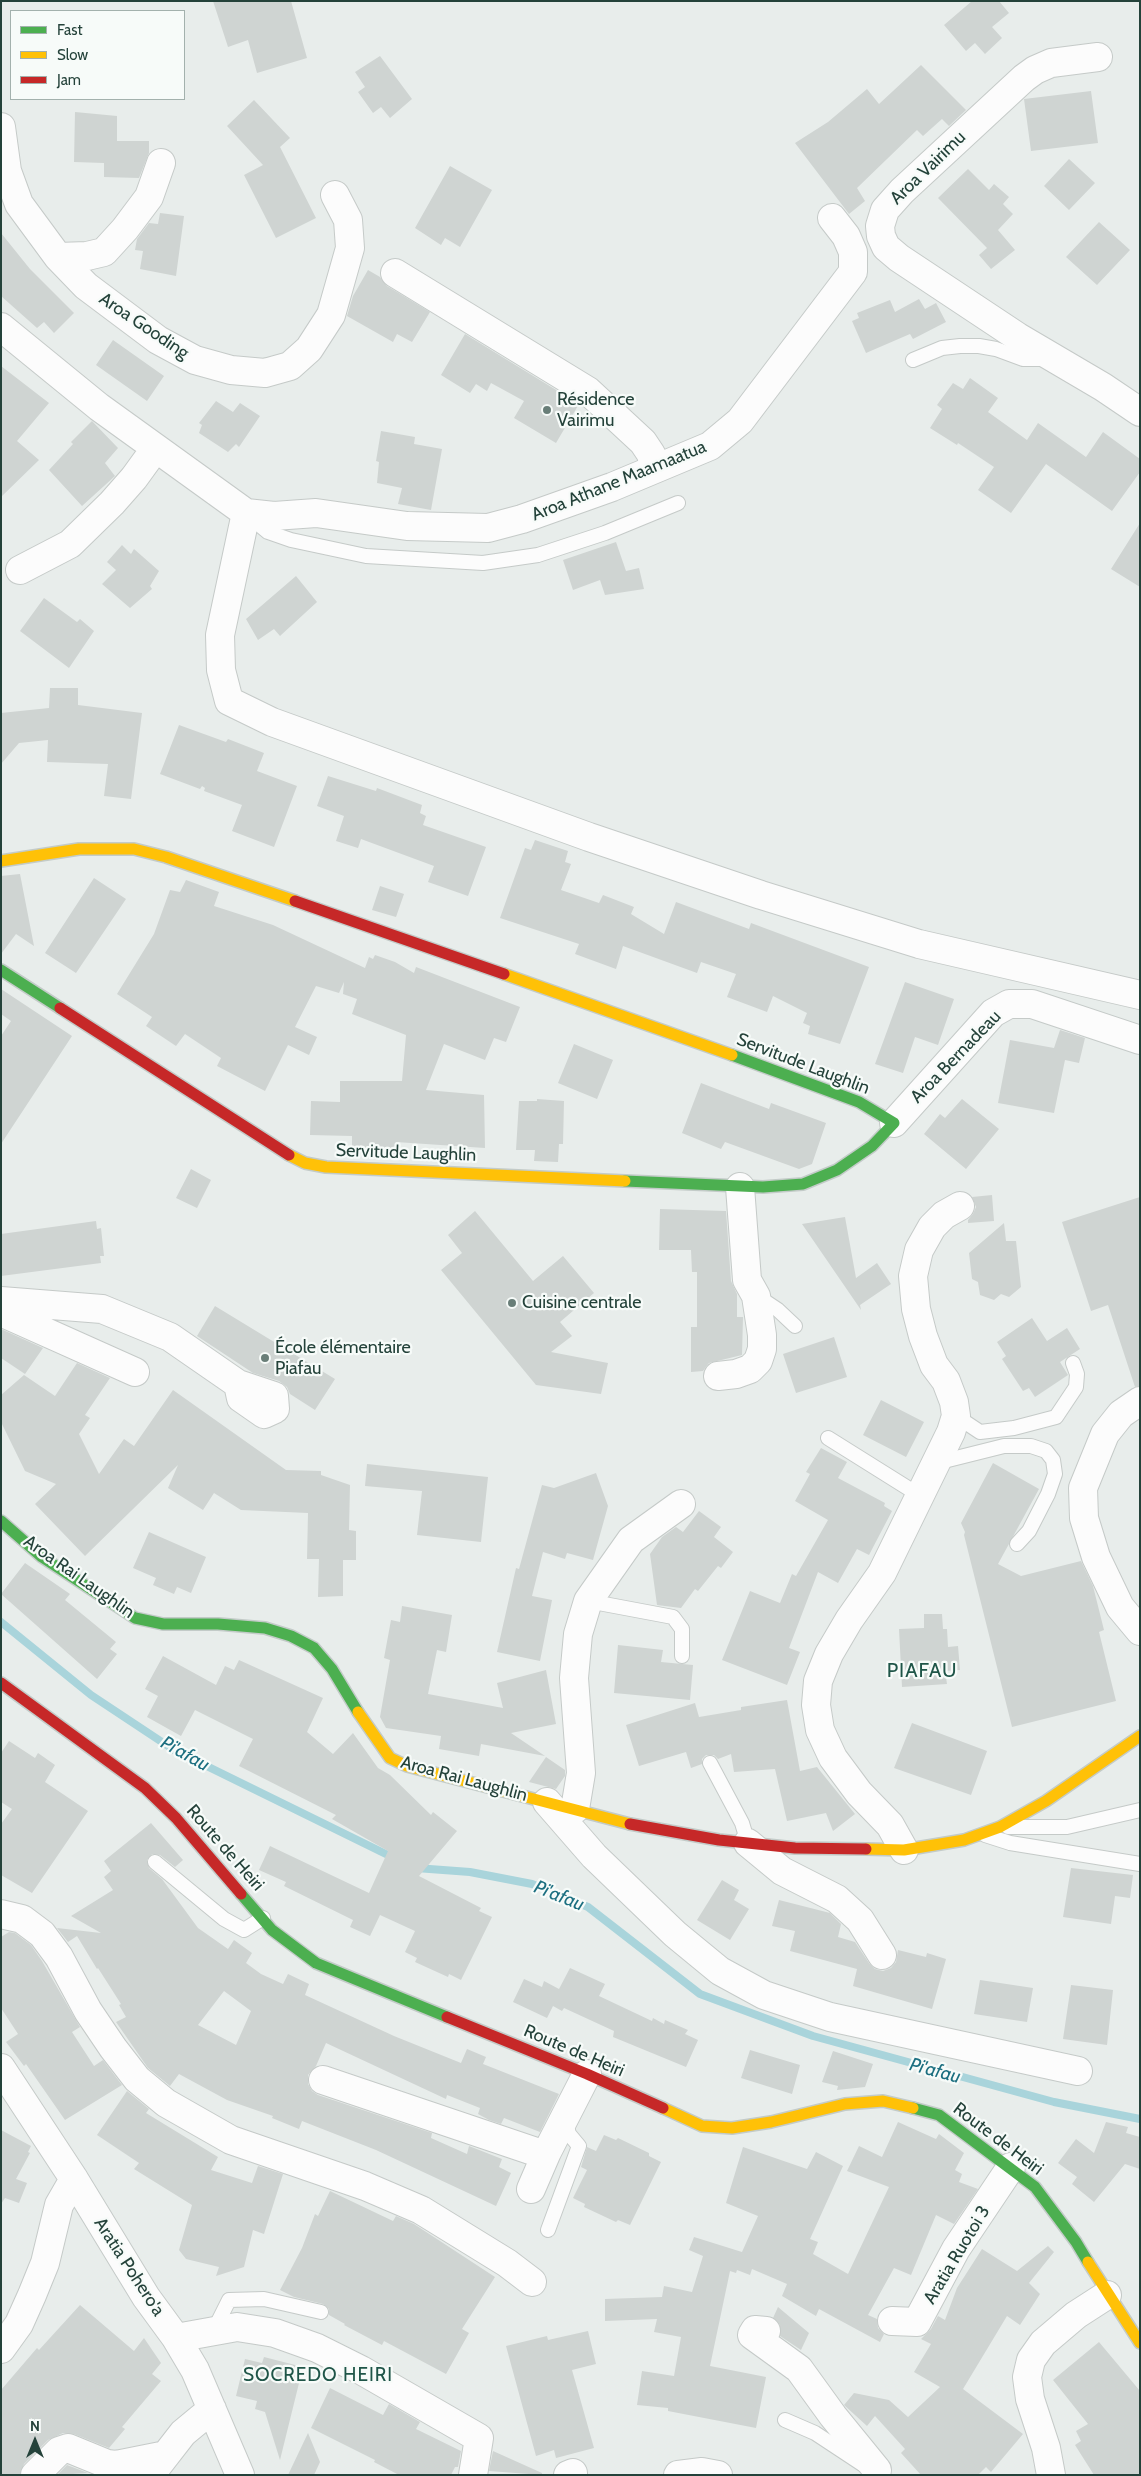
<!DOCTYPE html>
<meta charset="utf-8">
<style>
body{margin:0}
#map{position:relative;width:1141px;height:2476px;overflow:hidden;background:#e8edeb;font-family:Cabin,sans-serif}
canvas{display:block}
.frame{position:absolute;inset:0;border:2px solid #24423a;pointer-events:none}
.legend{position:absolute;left:10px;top:10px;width:175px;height:90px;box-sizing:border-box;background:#f7fbf9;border:1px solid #a3b1ad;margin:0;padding:6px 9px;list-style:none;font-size:15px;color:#24423a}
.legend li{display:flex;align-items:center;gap:10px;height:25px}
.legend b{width:25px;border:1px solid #a3b1ad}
.north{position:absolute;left:10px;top:2416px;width:50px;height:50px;-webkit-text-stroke:4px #f7fbf9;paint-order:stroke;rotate:0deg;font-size:14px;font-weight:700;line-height:20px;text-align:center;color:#24423a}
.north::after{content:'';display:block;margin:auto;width:18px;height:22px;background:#24423a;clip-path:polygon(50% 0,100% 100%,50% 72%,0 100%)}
</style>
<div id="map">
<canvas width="1141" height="2476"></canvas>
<div class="frame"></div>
<ul class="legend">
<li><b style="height:6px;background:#4caf50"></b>Fast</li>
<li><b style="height:6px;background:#ffc107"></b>Slow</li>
<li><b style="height:6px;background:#c62828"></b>Jam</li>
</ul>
<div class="north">N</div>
</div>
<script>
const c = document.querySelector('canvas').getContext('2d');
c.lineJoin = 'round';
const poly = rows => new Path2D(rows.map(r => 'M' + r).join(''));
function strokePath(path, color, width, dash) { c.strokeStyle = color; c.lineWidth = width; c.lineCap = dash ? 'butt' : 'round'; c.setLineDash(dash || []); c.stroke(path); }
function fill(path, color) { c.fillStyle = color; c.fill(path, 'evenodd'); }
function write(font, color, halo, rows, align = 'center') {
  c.font = font + ' Cabin,sans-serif'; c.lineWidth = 4.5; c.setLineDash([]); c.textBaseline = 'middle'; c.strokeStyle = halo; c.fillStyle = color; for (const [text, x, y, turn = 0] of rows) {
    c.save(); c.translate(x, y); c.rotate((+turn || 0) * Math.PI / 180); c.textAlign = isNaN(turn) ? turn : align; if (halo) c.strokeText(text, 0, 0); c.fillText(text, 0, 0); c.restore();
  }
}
strokePath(poly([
 [1,1622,91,1695,174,1750,394,1858],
 [416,1868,470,1872,532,1884,588,1907,700,1994,813,2036,1054,2102,1140,2119]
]), '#a9d4db', 8);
fill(poly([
 [213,1,291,1,307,58,257,73,248,40,228,47],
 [972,1,999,1,1009,13,992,27,1002,38,985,54,975,43,966,51,944,25],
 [380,56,412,99,390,118,381,107,373,113,358,92,365,87,355,72],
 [921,65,966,110,949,126,942,119,923,136,917,130,857,188,865,201,849,214,795,143,828,122,867,89,879,104],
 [1091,91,1098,143,1031,151,1024,99],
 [254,100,290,138,280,147,316,218,276,238,244,175,263,165,227,126],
 [75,112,117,116,117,141,149,141,149,153,139,178,104,177,104,163,74,162],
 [1069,159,1095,183,1069,210,1044,186],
 [450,166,492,190,460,247,445,238,441,245,415,228],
 [968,169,989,190,994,184,1009,197,1003,204,1013,214,998,230,1015,250,991,269,979,255,987,248,938,198],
 [160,213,184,216,176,276,140,269,143,251,135,250,137,239,149,223,158,224],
 [1099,222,1130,250,1097,285,1066,257],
 [1,233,30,269,74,313,54,333,44,322,37,328,1,296],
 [368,270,380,277,387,286,430,312,412,342,397,334,393,342,347,316,353,296],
 [919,299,925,309,936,303,946,322,913,339,910,334,866,353,852,321,859,318,857,313,890,300,895,312],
 [465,334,579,404,556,443,514,418,524,401,491,383,487,391,476,384,470,393,441,375],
 [113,340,164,376,147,401,96,365],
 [1,366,49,403,17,441,39,460,1,497],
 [970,378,998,398,988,412,1027,440,1038,423,1086,457,1103,432,1140,459,1140,472,1112,511,1046,464,1011,513,978,490,994,467,958,443,957,445,930,428,942,409,937,405,953,383,963,389],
 [216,401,233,412,240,403,260,416,239,447,236,444,228,452,199,433,202,425,199,423],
 [92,421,118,448,105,463,115,476,82,506,49,470,73,444,71,442],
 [381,431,415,437,414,444,442,449,431,510,398,504,402,488,377,483,379,462,376,461],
 [1140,523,1140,587,1111,569],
 [616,542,626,571,639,568,644,589,605,595,600,580,573,590,563,560],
 [122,545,131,554,134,549,159,571,150,586,152,589,130,608,102,584,116,570,107,562],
 [296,576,317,602,280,636,274,629,258,640,246,619],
 [44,598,77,622,80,619,94,631,69,668,20,631],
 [50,688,78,688,78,705,142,713,131,799,104,796,108,764,47,762,48,740,19,743,1,764,1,713,49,708],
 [179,725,226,742,228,739,264,753,257,771,297,786,274,847,232,831,242,805,204,791,205,788,202,786,200,789,160,774],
 [328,776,376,791,377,788,422,805,420,813,426,816,423,825,486,847,468,896,428,882,434,866,361,839,358,848,336,841,344,816,317,806],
 [535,840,568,851,565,862,571,864,561,890,599,903,603,895,634,907,631,914,664,934,676,902,749,929,751,923,869,967,840,1044,808,1034,810,1026,803,1023,807,1013,773,996,767,1012,727,997,736,974,701,962,697,973,623,946,616,969,575,954,579,944,500,918,525,848,531,850],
 [20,874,34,946,16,934,1,954,1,876],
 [94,878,126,899,76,973,45,953],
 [186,880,219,892,214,906,273,925,365,968,369,957,373,959,375,955,395,962,414,973,416,967,520,1007,506,1042,494,1038,485,1060,444,1044,426,1090,484,1095,485,1148,396,1142,396,1155,352,1153,352,1136,310,1135,311,1101,340,1102,340,1081,402,1081,406,1035,352,1014,357,999,343,994,344,982,339,993,316,986,295,1027,317,1037,309,1055,288,1045,265,1091,217,1066,221,1058,185,1034,176,1046,146,1026,152,1017,117,994,154,934,170,890,180,892],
 [380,886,404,894,396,917,372,910],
 [905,982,954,999,938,1045,915,1037,903,1073,875,1064],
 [1,989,72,1036,1,1144,1,1036,11,1021,1,1014],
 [1060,1030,1085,1038,1079,1063,1065,1060,1054,1113,998,1103,1010,1040,1054,1048],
 [574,1044,613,1060,597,1099,558,1083],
 [701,1083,769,1109,771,1103,826,1123,812,1164,799,1169,725,1142,721,1149,682,1133],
 [537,1099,564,1101,563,1144,559,1144,558,1162,534,1161,535,1150,516,1150,519,1101,537,1101],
 [962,1099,999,1129,966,1169,924,1134,940,1114,945,1118],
 [191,1169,211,1180,197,1208,176,1198],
 [992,1195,994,1221,968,1223,968,1220,973,1214,976,1207,972,1197],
 [1140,1197,1140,1386,1135,1387,1108,1305,1091,1311,1062,1222],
 [660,1209,726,1211,731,1281,737,1294,737,1317,743,1317,742,1355,709,1363,703,1371,691,1372,691,1327,697,1327,697,1272,692,1272,691,1250,659,1250],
 [475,1211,533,1281,563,1256,594,1293,560,1322,572,1336,551,1352,608,1363,601,1394,536,1385,441,1270,462,1253,448,1235],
 [845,1217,856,1278,877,1263,891,1284,860,1305,861,1310,802,1224],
 [96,1221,97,1229,101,1228,104,1256,100,1256,101,1263,1,1276,1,1234],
 [1004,1223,1006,1241,1016,1241,1021,1287,1009,1297,1001,1294,994,1300,980,1295,978,1282,972,1279,969,1253],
 [215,1306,335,1379,315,1410,290,1394,287,1387,279,1381,253,1373,197,1336],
 [1032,1318,1047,1341,1067,1328,1080,1349,1060,1362,1068,1375,1035,1397,1029,1388,1023,1391,1002,1359,1006,1356,997,1342],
 [1,1329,43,1348,25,1374,1,1358],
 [834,1337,847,1377,796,1393,783,1354],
 [77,1363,110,1378,85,1415,90,1418,79,1434,99,1474,124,1439,134,1446,173,1390,286,1470,321,1471,321,1475,350,1485,349,1530,356,1531,356,1560,343,1560,343,1596,318,1597,319,1559,307,1559,308,1513,241,1510,214,1493,203,1510,168,1488,178,1465,85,1556,35,1504,56,1484,25,1471,1,1422,1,1395,24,1375,55,1396],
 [881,1400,924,1422,906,1457,863,1435],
 [821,1448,847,1462,838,1478,885,1503,884,1506,892,1511,869,1555,857,1549,838,1583,818,1572,789,1648,800,1652,787,1685,722,1660,750,1591,780,1603,792,1574,796,1576,828,1520,795,1501,810,1474,806,1472],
 [993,1463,1039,1489,998,1564,1021,1576,1081,1561,1093,1586,1104,1630,1099,1632,1116,1701,1012,1727,964,1535,965,1532,961,1523],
 [367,1464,488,1477,481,1542,417,1535,422,1491,365,1486],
 [596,1473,608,1506,593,1560,567,1553,565,1559,543,1552,532,1596,552,1600,540,1661,497,1652,516,1568,519,1569,542,1485,554,1488],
 [699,1511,721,1527,714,1537,733,1552,721,1568,718,1566,698,1591,695,1589,681,1608,657,1605,650,1554,662,1537,676,1527,683,1532],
 [149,1532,206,1557,191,1593,177,1587,174,1594,153,1585,156,1578,133,1568],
 [25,1563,70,1594,65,1600,116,1642,110,1649,117,1654,97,1679,1,1594],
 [402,1606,452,1615,446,1652,437,1650,428,1694,503,1708,497,1683,546,1670,556,1724,511,1733,545,1756,481,1744,479,1756,439,1749,441,1736,386,1728,380,1717,390,1660,384,1658,391,1620,400,1622],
 [924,1614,942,1614,943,1629,947,1629,948,1647,958,1646,960,1670,945,1671,947,1684,902,1687,899,1629,924,1628],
 [618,1645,663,1650,661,1662,693,1665,690,1700,614,1693],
 [163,1656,216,1685,225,1666,234,1670,239,1660,323,1698,307,1732,333,1754,353,1733,378,1768,390,1775,431,1815,433,1812,457,1831,419,1876,481,1908,479,1911,492,1917,461,1980,449,1974,448,1977,415,1962,417,1958,405,1952,415,1931,380,1915,370,1936,350,1927,353,1920,284,1886,286,1882,259,1870,270,1846,369,1893,388,1851,332,1819,336,1815,239,1766,253,1739,195,1710,181,1736,147,1717,158,1696,145,1689],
 [787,1700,800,1771,817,1767,855,1814,833,1831,826,1813,787,1821,775,1769,734,1772,731,1754,718,1759,714,1755,706,1755,702,1759,702,1764,691,1768,686,1752,639,1766,626,1725,695,1703,699,1717,741,1710,741,1707],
 [912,1723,987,1751,971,1795,894,1768],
 [9,1741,35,1758,38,1753,55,1765,45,1782,88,1811,32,1893,1,1875,1,1824,12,1809,1,1802,1,1753],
 [546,1757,565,1770,565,1776,556,1789,529,1782],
 [151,1823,183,1860,175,1867,160,1855,152,1854,147,1860,149,1868,162,1879,198,1928,228,1949,234,1940,252,1953,246,1963,261,1974,283,1984,288,1974,309,1984,305,1995,394,2036,461,2063,467,2049,486,2057,483,2064,559,2094,540,2132,504,2118,501,2124,489,2120,478,2114,480,2108,447,2095,446,2099,326,2043,316,2066,308,2075,308,2084,312,2091,318,2095,432,2133,431,2138,467,2154,469,2146,502,2159,499,2167,511,2173,496,2206,376,2150,302,2121,299,2129,272,2118,273,2116,227,2100,179,2074,170,2086,148,2068,116,2022,126,2017,119,2005,121,2004,98,1968,97,1969,77,1936,68,1942,57,1928,101,1933,71,1916,113,1890,104,1877,111,1871,104,1861],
 [224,1991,251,2011,236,2045,198,2025],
 [1071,1868,1133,1875,1130,1898,1115,1896,1111,1924,1063,1917],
 [722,1880,739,1890,734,1900,749,1909,730,1940,697,1920],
 [779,1900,830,1913,841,1924,838,1937,855,1942,869,1963,875,1969,883,1971,891,1968,896,1962,898,1950,926,1957,927,1953,946,1959,932,2009,853,1986,857,1969,790,1951,795,1931,772,1926],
 [9,1932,15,1933,31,1945,42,1961,80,2027,72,2032,94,2066,103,2060,122,2085,65,2120,26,2064,24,2066,6,2042,18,2034,1,2008,1,1937],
 [570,1968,605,1984,599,1996,652,2021,653,2018,664,2024,665,2020,688,2030,685,2034,698,2040,686,2067,613,2037,614,2031,564,2008,562,2011,553,2006,547,2018,513,2002,524,1979,542,1987,544,1981,559,1989],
 [980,1980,1033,1988,1027,2022,974,2014],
 [1071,1985,1113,1990,1107,2045,1063,2039],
 [750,2050,800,2065,792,2094,741,2078],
 [833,2051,873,2064,865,2087,837,2090,838,2086,822,2082],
 [127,2091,149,2109,146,2113,218,2157,211,2170,252,2183,258,2166,283,2174,264,2234,253,2230,244,2267,216,2276,219,2267,186,2259,179,2250,192,2205,134,2169,139,2163,97,2135],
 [898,2122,936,2139,939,2134,964,2153,955,2170,962,2174,959,2182,978,2189,954,2224,936,2215,911,2275,894,2268,868,2315,877,2319,878,2328,884,2334,880,2342,819,2309,816,2316,782,2296,787,2284,752,2269,750,2275,737,2270,736,2273,730,2271,710,2366,766,2377,756,2428,668,2411,668,2408,637,2405,642,2371,674,2376,681,2337,654,2332,657,2319,605,2321,605,2299,662,2297,664,2286,692,2292,703,2256,689,2250,694,2237,742,2252,758,2216,726,2203,743,2147,807,2169,816,2152,843,2166,810,2239,818,2242,813,2254,848,2274,889,2187,847,2171,859,2146,882,2157],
 [1106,2122,1128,2127,1126,2133,1140,2137,1140,2169,1125,2164,1094,2202,1072,2184,1077,2177,1058,2163,1076,2139,1094,2153],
 [1,2130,31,2146,28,2152,30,2153,16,2179,27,2183,19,2203,5,2198,1,2204],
 [604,2135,616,2140,618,2138,649,2153,649,2156,661,2162,630,2225,618,2220,616,2222,584,2207,585,2204,573,2198,587,2170,581,2167,587,2147,596,2151],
 [330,2191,393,2221,396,2216,414,2224,495,2277,462,2329,469,2333,446,2374,384,2341,382,2345,344,2325,345,2324,329,2315,329,2309,323,2304,294,2297,280,2290,302,2248,315,2214,318,2216],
 [1048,2246,1054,2252,1029,2283,1040,2294,1020,2325,1007,2316,963,2389,1023,2434,991,2472,986,2467,978,2475,921,2475,901,2453,905,2449,875,2416,867,2426,844,2405,854,2393,889,2400,908,2417,940,2387,914,2372,931,2344,921,2339,931,2329,938,2316,945,2320,957,2288,982,2249,1017,2271],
 [80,2305,134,2351,144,2338,161,2363,152,2374,161,2381,122,2427,125,2429,109,2448,74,2434,63,2433,48,2440,24,2464,20,2475,1,2475,1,2390,37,2348,39,2350],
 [778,2307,809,2333,801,2350,780,2336,780,2325,773,2318],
 [588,2331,596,2364,572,2370,594,2448,556,2458,554,2450,536,2456,506,2346,547,2336,548,2340],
 [1099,2342,1140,2391,1140,2475,1094,2475,1075,2445,1081,2441,1076,2431,1088,2424,1053,2380],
 [264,2357,303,2367,280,2460,265,2412,255,2409,257,2401,236,2396,245,2359,262,2363],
 [330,2388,383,2415,389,2404,420,2422,416,2429,461,2451,458,2467,455,2467,451,2475,399,2475,374,2462,375,2460,311,2428],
 [308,2433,320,2462,314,2475,288,2475],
 [493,2451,542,2473,542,2475,489,2471],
 [67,2465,88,2473,57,2475]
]), '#cfd4d2');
const lane = poly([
 [913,360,942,348,960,346,979,346,996,349,1023,359,1047,359],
 [250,517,268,532,291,540,366,556,483,563,538,555,605,533,678,503],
 [757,1296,778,1310,795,1326],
 [956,1416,980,1432,1014,1428,1056,1417,1076,1387,1077,1374,1073,1363],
 [828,1438,919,1495],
 [936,1463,1004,1446,1031,1446,1046,1451,1053,1460,1055,1474,1048,1494,1029,1531,1017,1544],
 [588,1601,673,1617,682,1629,682,1656],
 [710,1763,742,1823,748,1843],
 [1008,1827,1067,1827,1140,1810],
 [985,1835,1010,1843,1140,1864],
 [155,1862,224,1919,244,1930,263,1918],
 [548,2230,579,2146,569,2134,565,2120],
 [214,2330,229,2300,264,2299,321,2312],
 [785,2420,815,2433,862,2464]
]);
const street = poly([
 [1098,57,1051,63,1035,70,1024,78,902,191,885,210,880,226,881,236,886,247,899,258,1018,337,1103,387,1140,412],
 [1,127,7,171,19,204,58,257,86,286,158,340,195,360,231,370,265,373,290,366,309,349,331,315,350,248,348,220,335,195],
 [58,257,87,256,104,252,125,229,149,197,161,163],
 [395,273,588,391,643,442,651,454,654,468],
 [1,327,99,407,246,513],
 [246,513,220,635,221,670,229,701,272,722,589,837,761,895,919,944,1140,995],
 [246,513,274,516,316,513,407,526,488,528,522,519,612,487,710,446,740,421,853,272,853,252,846,236,832,218],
 [20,570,70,544,112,503,134,478,155,449],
 [894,1123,993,1013,1009,1004,1032,1004,1140,1040],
 [1,1301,102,1309,170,1337,238,1384],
 [1,1312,135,1372],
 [718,1376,736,1374,750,1369,758,1361,762,1349,762,1335,756,1296,747,1280,740,1187],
 [238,1384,274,1396,275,1409,264,1414,241,1398,238,1384],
 [1140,1401,1121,1414,1105,1434,1083,1488,1084,1518,1096,1557,1120,1607,1140,1631],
 [547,1802,594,1856,675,1934,720,1971,764,1995,830,2017,1078,2071],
 [575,1809,581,1773,574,1678,578,1634,588,1601,631,1540,681,1504],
 [748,1843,782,1871,837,1899,860,1920,882,1955],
 [904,1850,890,1825,859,1793,833,1758,820,1730,816,1705,818,1681,829,1654,849,1620,882,1573,951,1432,956,1416,954,1402,946,1381,934,1365,923,1336,916,1309,913,1276,919,1250,932,1227,944,1215,960,1206],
 [1,1914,22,1919,42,1934,59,1957,88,2011,113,2048,137,2079,166,2103,231,2140,365,2186,421,2210,507,2263,532,2282],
 [1,2068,74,2179,146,2297,176,2338,195,2370,240,2475],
 [323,2080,542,2154,547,2152,587,2074],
 [531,2189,547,2152],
 [892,2321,917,2322,956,2249,1011,2167],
 [766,2331,755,2330,752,2335,799,2369,833,2416,877,2470],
 [176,2338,237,2327,275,2333,317,2348,361,2370,479,2438,473,2475],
 [1,2349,19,2324,32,2295,45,2263,59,2205,74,2179],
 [155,2469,183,2433,212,2409],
 [35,2475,59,2451,68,2448,107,2464,116,2465,166,2455],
 [568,2475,573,2473],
 [678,2475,702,2472,718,2475],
 [1051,2475,1046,2448,1030,2399,1027,2377,1031,2360,1043,2343,1076,2315,1107,2295]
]);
const fast = poly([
 [1,970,60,1008],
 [625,1181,763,1187,803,1184,837,1170,872,1146,894,1123,859,1102,732,1055],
 [1,1521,42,1557,135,1618,163,1624,218,1624,265,1628,291,1636,314,1648,332,1669,358,1712],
 [241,1894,272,1930,316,1963,447,2017],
 [913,2108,939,2115,1035,2187,1076,2242,1088,2262]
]);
const slow = poly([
 [1,861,79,849,134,849,166,857,295,901],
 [504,974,732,1055],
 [289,1155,305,1163,326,1167,625,1181],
 [358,1712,390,1758,407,1766,630,1824],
 [866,1849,904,1850,964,1840,1000,1827,1046,1801,1140,1736],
 [663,2108,702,2126,732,2128,771,2122,845,2104,883,2101,913,2108],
 [1088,2262,1140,2343]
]);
const jam = poly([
 [295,901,504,974],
 [60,1008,289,1155],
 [1,1683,145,1788,176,1818,241,1894],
 [630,1824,719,1840,795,1848,866,1849],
 [447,2017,587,2074,663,2108]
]);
strokePath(lane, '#c5cac8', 16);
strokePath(street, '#c5cac8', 30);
strokePath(fast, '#c3cbc8', 14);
strokePath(slow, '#c3cbc8', 14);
strokePath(jam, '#c3cbc8', 14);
strokePath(lane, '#fcfcfc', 14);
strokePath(street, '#fcfcfc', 28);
strokePath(fast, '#4caf50', 11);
strokePath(slow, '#ffc107', 11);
strokePath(jam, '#c62828', 11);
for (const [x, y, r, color] of [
 [547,410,5,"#697e78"],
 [512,1303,5,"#697e78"],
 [265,1358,5,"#697e78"]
]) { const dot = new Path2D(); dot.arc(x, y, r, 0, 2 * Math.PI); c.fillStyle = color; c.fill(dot); strokePath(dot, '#f7fbf9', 2); }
write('18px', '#24423a', '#f7fbf9', [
 ["Aroa Vairimu",928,168,-44],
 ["Aroa Gooding",144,326,34],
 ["Aroa Athane Maamaatua",619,481,-22],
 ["Aroa Bernadeau",956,1057,-46],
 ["Servitude Laughlin",803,1064,21],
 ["Servitude Laughlin",406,1153,2],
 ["Aroa Rai Laughlin",79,1577,35],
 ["Aroa Rai Laughlin",464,1779,15],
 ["Route de Heiri",225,1848,49],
 ["Route de Heiri",574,2051,23],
 ["Route de Heiri",998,2139,37],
 ["Aratia Ruotoi 3",957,2255,-59],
 ["Aratia Pohero'a",129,2267,57]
]);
write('18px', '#24423a', '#f7fbf9', [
 ["Résidence",557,400],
 ["Vairimu",557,421],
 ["Cuisine centrale",522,1303],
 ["École élémentaire",275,1348],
 ["Piafau",275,1369]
], 'left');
write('italic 19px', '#1c6f80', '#f7fbf9', [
 ["Pi'afau",185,1754,29],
 ["Pi'afau",559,1896,22],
 ["Pi'afau",935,2071,15]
]);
c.letterSpacing = '1px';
write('19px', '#1f5548', '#f7fbf9', [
 ["SOCREDO HEIRI",318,2375]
]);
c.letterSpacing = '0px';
c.letterSpacing = '1px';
write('20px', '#1f5548', '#f7fbf9', [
 ["PIAFAU",922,1671]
]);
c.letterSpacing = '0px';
</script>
